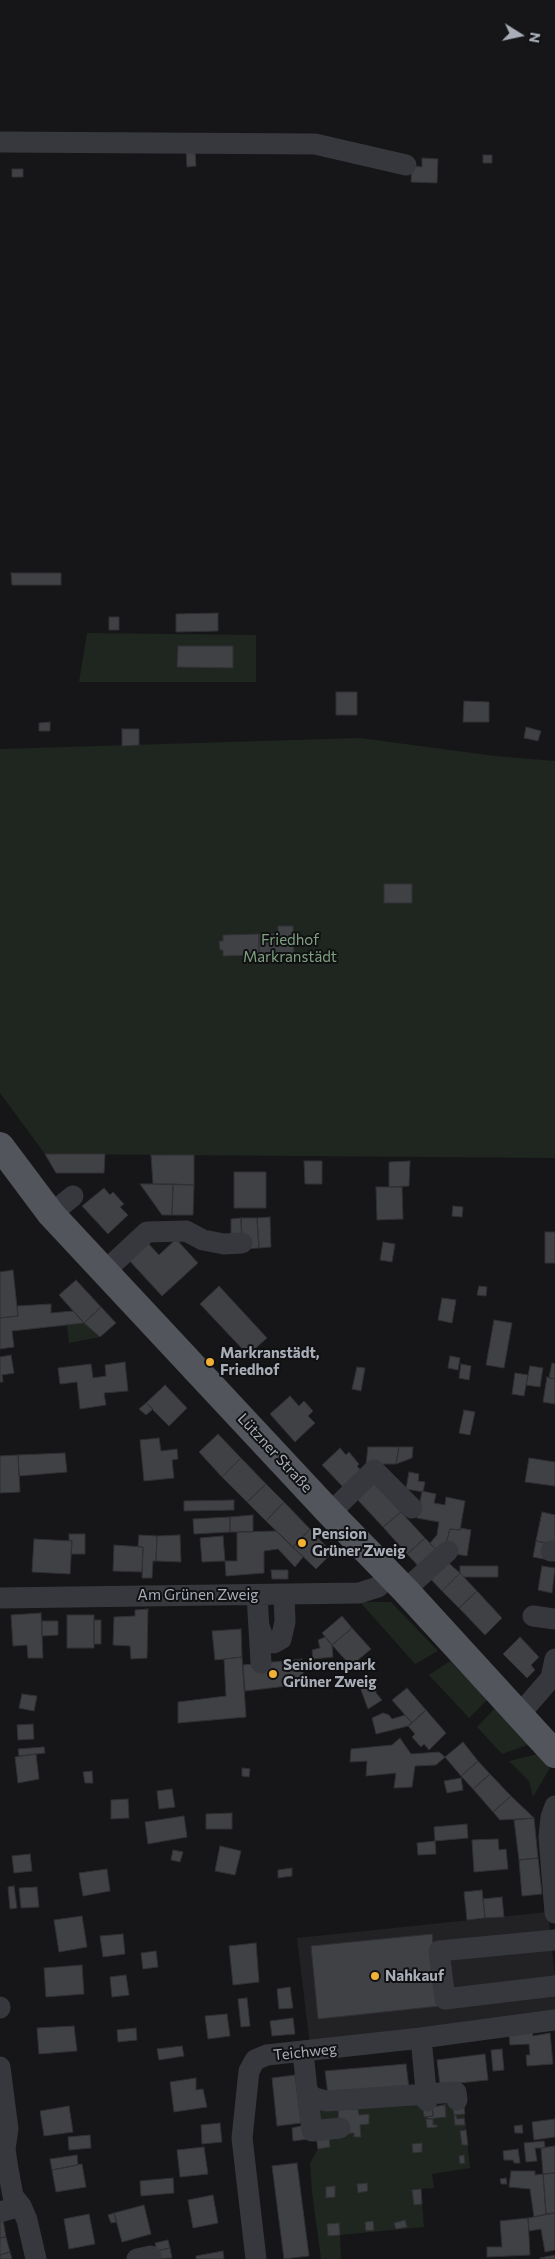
<!DOCTYPE html>
<meta charset="utf-8">
<style>
body{margin:0}
#map{position:relative;width:555px;height:2259px;overflow:hidden;background:#161618;font-family:Commissioner,sans-serif}
canvas{display:block}
.north{position:absolute;left:495px;top:10px;width:50px;height:50px;-webkit-text-stroke:4px #111113;paint-order:stroke;rotate:100deg;font-size:14px;font-weight:700;line-height:20px;text-align:center;color:#a8adb8}
.north::after{content:'';display:block;margin:auto;width:18px;height:22px;background:#a8adb8;clip-path:polygon(50% 0,100% 100%,50% 72%,0 100%)}
</style>
<div id="map">
<canvas width="555" height="2259"></canvas>
<div class="north">N</div>
</div>
<script>
const c = document.querySelector('canvas').getContext('2d');
c.lineJoin = 'round';
function fill(path, color) { c.fillStyle = color; c.fill(path, 'evenodd'); }
const poly = rows => new Path2D(rows.map(r => 'M' + r).join(''));
function strokePath(path, color, width, dash) { c.strokeStyle = color; c.lineWidth = width; c.lineCap = dash ? 'butt' : 'round'; c.setLineDash(dash || []); c.stroke(path); }
function write(font, color, halo, rows, align = 'center') {
  c.font = font + ' Commissioner,sans-serif'; c.lineWidth = 4; c.setLineDash([]); c.textBaseline = 'middle'; c.strokeStyle = halo; c.fillStyle = color; for (const [text, x, y, turn = 0] of rows) {
    c.save(); c.translate(x, y); c.rotate((+turn || 0) * Math.PI / 180); c.textAlign = isNaN(turn) ? turn : align; if (halo) c.strokeText(text, 0, 0); c.fillText(text, 0, 0); c.restore();
  }
}
fill(poly([
 [548,1912,555,1976,555,2012,310,2046,297,1938]
]), '#222225');
fill(poly([
 [87,633,256,635,256,682,79,682],
 [360,738,495,756,555,761,555,1158,45,1154,0,1093,0,749],
 [84,1323,100,1337,69,1343,67,1325],
 [360,1602,391,1602,438,1651,415,1664],
 [450,1661,488,1699,469,1718,429,1675],
 [496,1707,531,1744,502,1754,477,1727],
 [538,1754,551,1766,533,1797,529,1781,509,1761],
 [463,2099,470,2168,432,2174,434,2188,421,2189,424,2227,340,2235,341,2259,321,2259,312,2192,310,2163,318,2149,312,2108,422,2101,433,2107]
]), '#1e261f');
const building = poly([
 [186,151,195,151,196,166,187,167,186,151],
 [483,155,492,155,492,163,483,163,483,155],
 [422,158,438,159,437,183,411,182,412,166,422,167,422,158],
 [12,169,23,169,23,177,12,177,12,169],
 [11,573,61,573,61,585,12,585,11,573],
 [218,613,218,631,176,632,176,614,218,613],
 [109,617,119,617,119,630,109,630,109,617],
 [178,646,233,646,233,668,177,667,178,646],
 [336,692,357,692,357,715,336,715,336,692],
 [464,701,489,702,489,722,463,722,464,701],
 [50,722,50,731,39,731,39,723,50,722],
 [526,727,541,731,538,741,524,738,526,727],
 [122,729,139,729,139,745,122,746,122,729],
 [384,884,412,884,412,903,384,903,384,884],
 [278,926,293,926,294,954,259,955,259,934,278,934,278,926],
 [259,934,259,955,223,956,223,950,220,950,219,941,223,941,223,935,259,934],
 [45,1154,105,1154,104,1173,56,1173,45,1154],
 [151,1155,194,1155,194,1185,153,1184,151,1155],
 [304,1161,322,1161,322,1184,305,1184,304,1161],
 [410,1161,409,1186,389,1187,389,1162,410,1161],
 [234,1172,266,1172,266,1208,234,1208,234,1172],
 [140,1184,173,1184,172,1215,162,1215,140,1184],
 [173,1184,194,1185,193,1215,172,1215,173,1184],
 [376,1187,402,1187,403,1219,377,1220,376,1187],
 [104,1188,110,1195,113,1192,124,1204,120,1207,128,1215,108,1234,82,1206,104,1188],
 [453,1206,463,1207,462,1217,452,1216,453,1206],
 [270,1217,271,1247,259,1248,257,1218,270,1217],
 [241,1218,257,1218,259,1248,242,1249,241,1218],
 [241,1218,242,1237,231,1238,231,1219,241,1218],
 [545,1232,555,1232,555,1263,545,1263,545,1232],
 [176,1239,198,1263,162,1296,127,1258,146,1241,159,1255,176,1239],
 [383,1242,395,1244,392,1262,380,1260,383,1242],
 [13,1270,18,1316,0,1318,0,1272,13,1270],
 [76,1280,101,1307,84,1323,59,1295,76,1280],
 [219,1286,267,1338,248,1355,200,1304,219,1286],
 [479,1286,487,1287,486,1296,477,1295,479,1286],
 [442,1298,456,1300,452,1323,438,1320,442,1298],
 [51,1304,51,1313,73,1311,84,1323,12,1331,14,1347,0,1349,0,1318,18,1316,17,1306,51,1304],
 [101,1307,116,1323,100,1337,84,1323,101,1307],
 [494,1320,512,1323,504,1368,486,1365,494,1320],
 [11,1355,14,1373,2,1375,3,1382,0,1382,0,1357,11,1355],
 [450,1356,460,1358,458,1370,448,1368,450,1356],
 [125,1362,128,1391,104,1393,106,1405,80,1409,77,1382,60,1384,58,1368,91,1364,93,1378,106,1376,105,1365,125,1362],
 [552,1363,555,1364,555,1379,549,1378,552,1363],
 [461,1364,471,1366,469,1380,459,1378,461,1364],
 [530,1366,543,1368,540,1387,526,1385,530,1366],
 [357,1367,365,1368,361,1391,352,1389,357,1367],
 [515,1373,528,1375,524,1396,512,1394,515,1373],
 [547,1377,555,1379,555,1404,543,1402,547,1377],
 [165,1385,187,1408,169,1426,146,1403,165,1385],
 [290,1396,299,1406,304,1401,313,1411,308,1416,315,1423,295,1442,270,1414,290,1396],
 [146,1403,153,1409,146,1415,139,1409,146,1403],
 [464,1410,475,1412,470,1435,459,1433,464,1410],
 [218,1434,241,1458,222,1477,199,1452,218,1434],
 [159,1438,161,1451,177,1449,178,1459,172,1460,174,1478,144,1481,140,1440,159,1438],
 [368,1447,399,1447,396,1464,366,1464,368,1447],
 [399,1447,413,1447,412,1458,396,1464,399,1447],
 [340,1448,346,1455,349,1452,359,1464,357,1466,363,1473,346,1490,322,1465,340,1448],
 [65,1453,67,1472,19,1476,18,1455,65,1453],
 [18,1455,20,1492,0,1493,0,1456,18,1455],
 [241,1458,266,1484,247,1502,222,1477,241,1458],
 [529,1458,555,1462,555,1486,525,1482,529,1458],
 [409,1472,419,1474,418,1481,425,1482,423,1492,406,1489,409,1472],
 [372,1481,401,1512,383,1527,355,1497,372,1481],
 [266,1484,284,1502,266,1521,247,1502,266,1484],
 [422,1491,436,1494,434,1503,445,1505,446,1497,465,1501,460,1530,450,1529,447,1540,436,1550,430,1543,437,1535,439,1522,417,1518,422,1491],
 [234,1500,234,1510,184,1511,184,1501,234,1500],
 [284,1502,310,1529,293,1547,266,1521,284,1502],
 [401,1512,425,1538,407,1554,383,1527,401,1512],
 [542,1512,555,1515,555,1545,536,1541,542,1512],
 [253,1515,253,1532,230,1532,230,1517,253,1515],
 [230,1517,230,1532,194,1534,193,1519,230,1517],
 [461,1528,471,1530,467,1556,450,1553,442,1545,447,1540,450,1529,460,1530,461,1528],
 [310,1529,332,1553,316,1569,293,1547,310,1529],
 [276,1531,303,1557,295,1567,278,1549,264,1551,264,1573,226,1576,225,1561,237,1561,237,1532,276,1531],
 [69,1534,85,1534,85,1554,71,1554,72,1541,69,1540,69,1534],
 [139,1535,157,1536,156,1561,153,1561,152,1578,142,1578,143,1547,138,1547,139,1535],
 [180,1535,181,1562,156,1561,157,1536,180,1535],
 [223,1536,225,1561,202,1562,200,1538,223,1536],
 [425,1538,441,1555,423,1571,407,1554,425,1538],
 [34,1539,72,1541,70,1574,32,1572,34,1539],
 [536,1541,552,1544,549,1560,533,1557,536,1541],
 [114,1545,143,1547,142,1572,113,1571,114,1545],
 [443,1558,460,1573,442,1591,426,1574,443,1558],
 [460,1566,498,1566,498,1577,464,1577,460,1573,460,1566],
 [542,1566,555,1568,552,1593,538,1590,542,1566],
 [271,1570,288,1570,288,1579,272,1579,271,1570],
 [460,1573,477,1591,459,1608,442,1591,460,1573],
 [477,1591,502,1618,485,1635,459,1608,477,1591],
 [148,1609,147,1658,131,1659,130,1646,113,1645,114,1617,135,1616,135,1610,148,1609],
 [41,1613,43,1658,28,1658,27,1645,13,1646,11,1615,41,1613],
 [67,1615,94,1615,94,1648,67,1648,67,1615],
 [342,1616,352,1628,332,1645,322,1633,342,1616],
 [94,1620,101,1620,101,1644,94,1644,94,1620],
 [42,1621,58,1621,58,1635,42,1636,42,1621],
 [352,1628,371,1649,351,1666,332,1645,352,1628],
 [241,1629,242,1657,215,1660,212,1631,241,1629],
 [325,1637,332,1645,333,1657,313,1659,312,1650,320,1648,318,1640,325,1637],
 [520,1637,539,1657,531,1665,535,1670,527,1678,503,1654,520,1637],
 [242,1657,246,1717,178,1723,178,1702,226,1696,224,1659,242,1657],
 [302,1659,304,1684,245,1691,243,1665,302,1659],
 [376,1678,376,1693,382,1700,368,1709,360,1687,376,1678],
 [407,1688,426,1710,412,1723,392,1700,407,1688],
 [22,1694,37,1696,34,1711,19,1708,22,1694],
 [426,1710,446,1733,429,1750,424,1744,421,1747,412,1737,415,1734,408,1726,426,1710],
 [383,1713,389,1715,392,1719,405,1715,412,1723,408,1726,376,1734,372,1718,383,1713],
 [33,1724,34,1739,18,1740,17,1725,33,1724],
 [400,1738,411,1754,439,1752,445,1757,436,1765,415,1766,412,1787,394,1788,396,1773,366,1776,367,1761,350,1762,351,1749,392,1745,400,1738],
 [463,1742,478,1761,461,1776,445,1757,463,1742],
 [44,1747,45,1753,19,1756,18,1749,44,1747],
 [36,1754,39,1779,18,1783,15,1757,36,1754],
 [478,1761,490,1774,473,1789,461,1776,478,1761],
 [242,1768,250,1769,249,1777,242,1776,242,1768],
 [92,1771,93,1783,85,1783,83,1772,92,1771],
 [490,1774,511,1796,493,1812,473,1789,490,1774],
 [461,1778,463,1790,447,1793,444,1781,461,1778],
 [172,1789,175,1807,159,1809,157,1791,172,1789],
 [511,1796,534,1818,500,1820,493,1812,511,1796],
 [128,1799,129,1818,111,1819,111,1800,128,1799],
 [232,1813,232,1829,206,1829,206,1814,232,1813],
 [184,1816,187,1837,148,1844,145,1822,184,1816],
 [534,1818,538,1858,519,1860,514,1820,534,1818],
 [467,1824,468,1838,435,1841,434,1827,467,1824],
 [498,1839,499,1850,506,1849,508,1869,474,1872,472,1840,498,1839],
 [435,1841,436,1854,418,1855,417,1843,435,1841],
 [220,1846,241,1851,235,1875,215,1871,220,1846],
 [173,1850,183,1852,180,1862,171,1860,173,1850],
 [30,1854,32,1871,14,1873,12,1856,30,1854],
 [538,1858,542,1894,522,1896,519,1860,538,1858],
 [292,1868,292,1876,278,1878,278,1870,292,1868],
 [107,1869,110,1891,83,1896,79,1873,107,1869],
 [14,1886,17,1908,10,1909,8,1887,14,1886],
 [37,1887,39,1907,21,1908,19,1888,37,1887],
 [482,1890,485,1918,467,1920,464,1892,482,1890],
 [502,1897,504,1917,485,1918,483,1899,502,1897],
 [82,1916,87,1947,59,1952,54,1920,82,1916],
 [123,1934,125,1954,103,1957,100,1936,123,1934],
 [432,1934,440,2006,318,2019,311,1946,432,1934],
 [256,1943,259,1982,233,1985,229,1946,256,1943],
 [156,1951,158,1967,143,1969,141,1953,156,1951],
 [82,1965,84,1994,46,1997,44,1968,82,1965],
 [126,1975,129,1995,112,1997,110,1977,126,1975],
 [290,1987,293,2008,279,2009,277,1989,290,1987],
 [247,1998,250,2026,241,2027,238,1999,247,1998],
 [227,2014,230,2036,208,2039,205,2016,227,2014],
 [293,2018,295,2034,272,2036,270,2021,293,2018],
 [74,2026,77,2051,39,2054,37,2028,74,2026],
 [136,2028,137,2040,118,2042,117,2030,136,2028],
 [532,2031,533,2036,550,2033,553,2064,527,2066,526,2055,530,2055,529,2044,510,2045,509,2034,532,2031],
 [182,2046,184,2056,159,2060,157,2049,182,2046],
 [502,2049,504,2070,493,2071,491,2050,502,2049],
 [485,2054,488,2080,440,2085,437,2060,485,2054],
 [406,2064,409,2088,328,2095,325,2071,406,2064],
 [295,2075,301,2123,277,2126,272,2078,295,2075],
 [196,2078,196,2090,203,2089,207,2107,174,2112,170,2082,196,2078],
 [463,2099,465,2114,454,2115,452,2101,463,2099],
 [432,2100,433,2116,424,2117,422,2101,432,2100],
 [445,2105,446,2117,428,2119,427,2117,433,2116,432,2107,445,2105],
 [69,2106,73,2132,44,2136,40,2111,69,2106],
 [358,2109,359,2115,369,2114,369,2124,360,2125,361,2137,354,2137,354,2133,340,2134,338,2110,358,2109],
 [454,2115,456,2115,457,2119,464,2118,465,2125,455,2125,454,2115],
 [426,2119,433,2119,433,2125,437,2125,437,2127,427,2128,426,2119],
 [555,2119,555,2137,534,2140,532,2122,555,2119],
 [220,2123,222,2142,202,2144,201,2125,220,2123],
 [522,2125,523,2133,515,2133,514,2126,522,2125],
 [301,2126,309,2139,293,2141,292,2128,301,2126],
 [466,2130,468,2145,462,2145,460,2131,466,2130],
 [90,2135,91,2148,69,2150,68,2137,90,2135],
 [329,2135,330,2147,318,2149,316,2136,329,2135],
 [544,2141,545,2148,535,2148,537,2161,526,2162,524,2143,544,2141],
 [422,2143,422,2152,413,2153,412,2144,422,2143],
 [555,2146,555,2173,543,2174,541,2148,555,2146],
 [204,2147,208,2174,180,2177,177,2150,204,2147],
 [518,2149,520,2163,514,2163,513,2160,504,2160,503,2151,518,2149],
 [77,2155,78,2165,52,2170,50,2159,77,2155],
 [464,2155,465,2163,460,2164,459,2156,464,2155],
 [297,2163,309,2256,284,2259,272,2166,297,2163],
 [82,2164,86,2187,56,2192,52,2170,82,2164],
 [511,2171,535,2171,535,2175,543,2174,546,2214,534,2217,530,2189,509,2187,511,2171],
 [555,2173,555,2213,546,2214,543,2174,555,2173],
 [173,2178,174,2193,141,2196,140,2181,173,2178],
 [506,2178,507,2184,501,2184,500,2179,506,2178],
 [367,2183,368,2191,358,2193,357,2184,367,2183],
 [335,2186,335,2197,326,2198,326,2187,335,2186],
 [421,2189,422,2204,414,2205,412,2190,421,2189],
 [213,2195,218,2223,193,2228,188,2200,213,2195],
 [144,2205,151,2234,122,2242,114,2213,144,2205],
 [114,2213,117,2222,111,2223,108,2215,114,2213],
 [555,2213,555,2250,545,2252,541,2229,529,2231,528,2218,555,2213],
 [89,2214,95,2244,69,2249,64,2219,89,2214],
 [528,2218,530,2255,487,2257,487,2247,502,2247,500,2221,528,2218],
 [3,2220,6,2237,0,2238,0,2221,3,2220],
 [405,2220,407,2227,396,2229,394,2223,405,2220],
 [373,2221,374,2230,366,2231,365,2222,373,2221],
 [339,2223,340,2235,328,2236,327,2224,339,2223],
 [6,2237,10,2252,0,2255,0,2238,6,2237],
 [168,2240,170,2248,157,2251,155,2243,168,2240],
 [170,2248,172,2258,156,2259,155,2251,170,2248],
 [223,2251,224,2259,196,2259,196,2256,223,2251],
 [10,2252,12,2259,0,2259,0,2255,10,2252],
 [555,2255,555,2259,540,2259,540,2258,555,2255]
]);
fill(building, '#404145');
strokePath(building, '#303034', 1);
strokePath(poly([
 [0,142,315,144,406,165],
 [51,1214,73,1196],
 [105,1271,147,1232,186,1231,203,1240,224,1244,242,1243],
 [330,1513,374,1470,412,1508],
 [551,1551,555,1551],
 [405,1590,448,1551],
 [257,1595,261,1663],
 [0,1598,359,1593,378,1587,390,1575],
 [533,1616,555,1619],
 [259,1626,264,1640,274,1643,281,1639,285,1622,284,1595],
 [519,1715,551,1678,555,1659],
 [555,1806,551,1817,549,1837,555,1913],
 [555,1940,439,1951,445,1999,555,1986],
 [0,2007,0,2008],
 [421,2038,427,2101],
 [303,2052,307,2090,312,2097,326,2101,456,2092,457,2100],
 [0,2067,8,2129,5,2149,8,2169,13,2196,21,2206,27,2220,36,2259],
 [307,2090,312,2131,340,2128],
 [0,2212,21,2206],
 [137,2259,151,2256],
 [256,2259,242,2138,249,2071,255,2060,267,2055,421,2038,555,2020]
]), '#37383d', 21);
strokePath(poly([
 [0,1146,51,1214,330,1513,405,1590,555,1754]
]), '#53555c', 28);
for (const [x, y, r, color] of [
 [210,1362,5,"#f2b134"],
 [302,1543,5,"#f2b134"],
 [273,1674,5,"#f2b134"],
 [375,1976,5,"#f2b134"]
]) { const dot = new Path2D(); dot.arc(x, y, r, 0, 2 * Math.PI); c.fillStyle = color; c.fill(dot); strokePath(dot, '#111113', 2); }
write('15px', '#7fa381', '#111113', [
 ["Friedhof",290,940],
 ["Markranstädt",290,957]
]);
write('bold 15px', '#a8adb8', '#111113', [
 ["Markranstädt,",220,1353],
 ["Friedhof",220,1370],
 ["Pension",312,1534],
 ["Grüner Zweig",312,1551],
 ["Seniorenpark",283,1665],
 ["Grüner Zweig",283,1682],
 ["Nahkauf",385,1976]
], 'left');
write('15px', '#a8adb8', '#111113', [
 ["Lützner Straße",275,1453,47],
 ["Am Grünen Zweig",198,1595],
 ["Teichweg",305,2052,-6]
]);
</script>
